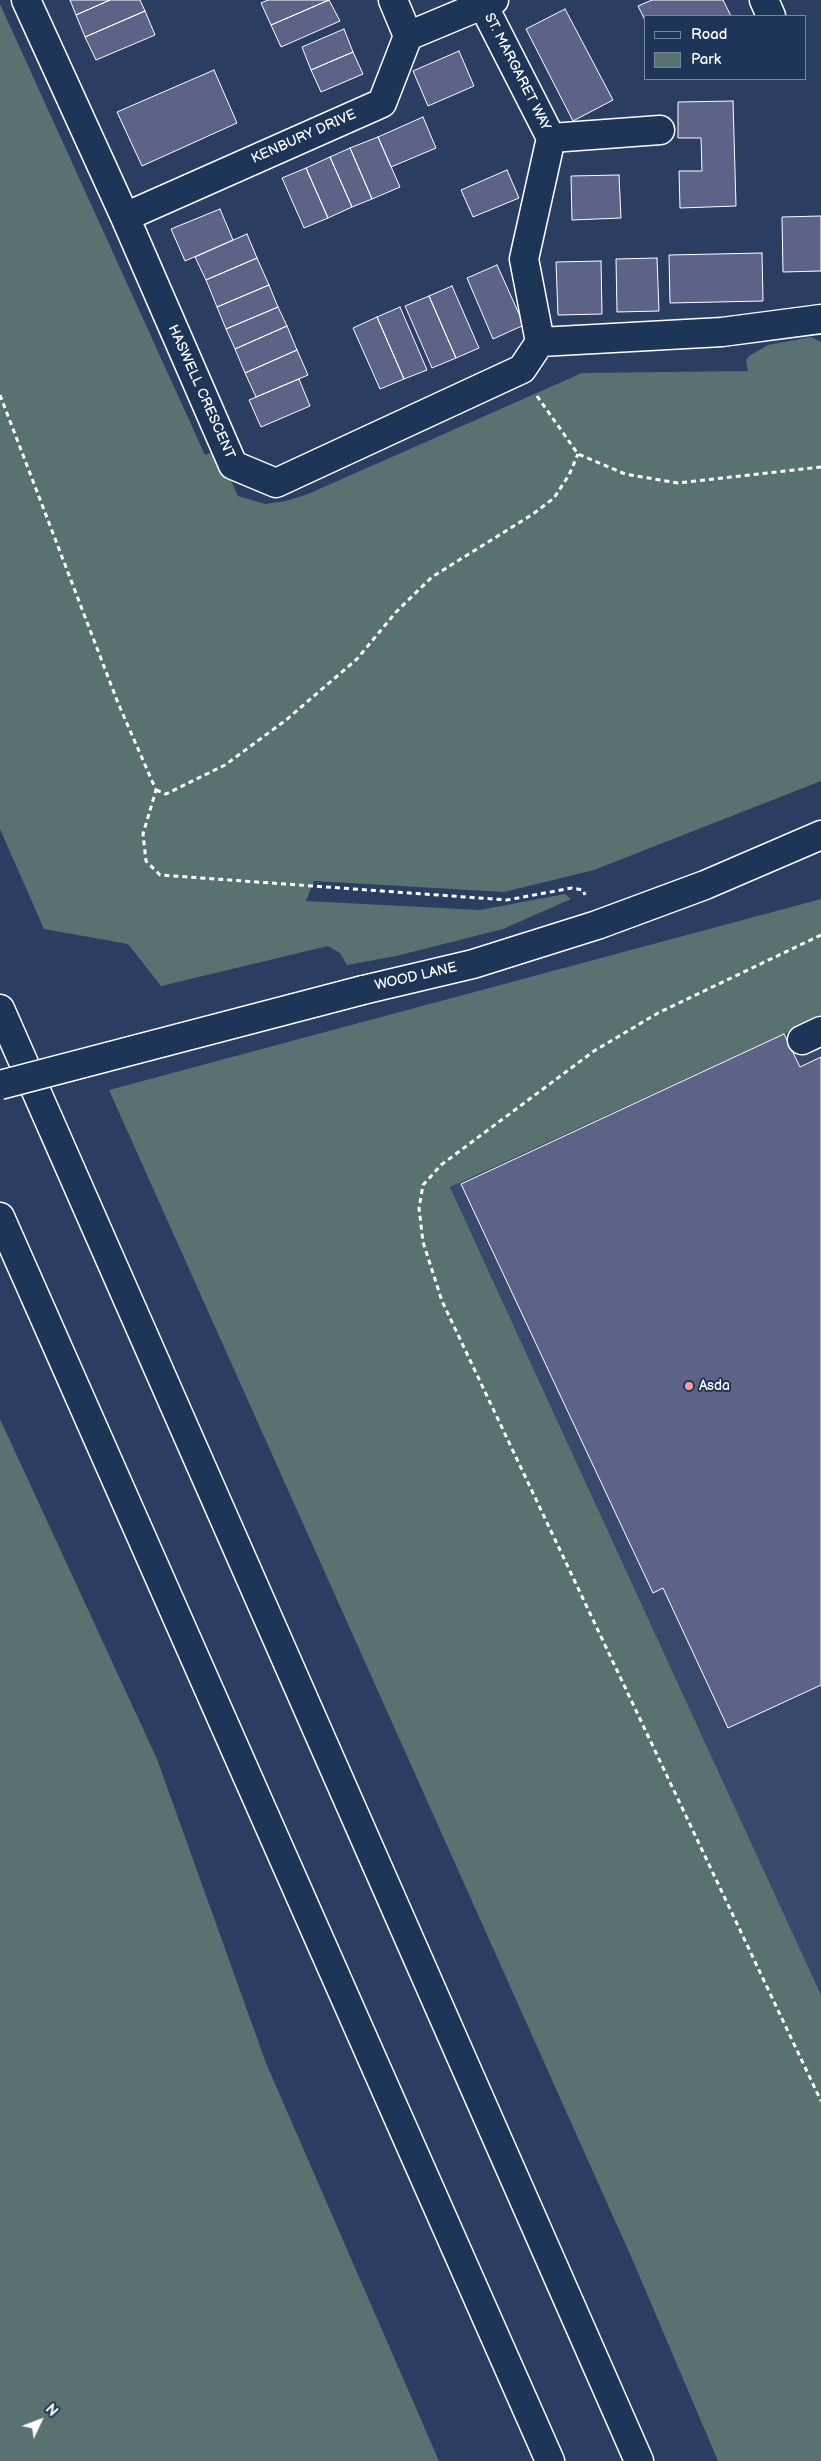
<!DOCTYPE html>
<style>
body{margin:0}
#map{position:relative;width:821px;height:2461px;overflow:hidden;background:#2a3e61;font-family:"Balsamiq Sans",sans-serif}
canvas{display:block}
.legend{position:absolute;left:644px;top:15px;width:162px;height:65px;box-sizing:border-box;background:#1d3557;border:1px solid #77869a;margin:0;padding:6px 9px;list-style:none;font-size:15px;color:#fff}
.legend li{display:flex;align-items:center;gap:10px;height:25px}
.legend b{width:25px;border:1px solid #77869a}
.north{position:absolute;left:15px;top:2396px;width:50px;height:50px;-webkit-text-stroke:4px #1d3557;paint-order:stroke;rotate:47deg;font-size:14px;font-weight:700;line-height:20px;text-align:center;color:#fff}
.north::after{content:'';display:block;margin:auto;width:18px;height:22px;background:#fff;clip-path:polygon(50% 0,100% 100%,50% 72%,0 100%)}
</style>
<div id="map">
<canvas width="821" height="2461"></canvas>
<ul class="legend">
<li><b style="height:6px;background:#1d3557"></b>Road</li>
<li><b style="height:14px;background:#577270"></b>Park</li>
</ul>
<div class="north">N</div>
</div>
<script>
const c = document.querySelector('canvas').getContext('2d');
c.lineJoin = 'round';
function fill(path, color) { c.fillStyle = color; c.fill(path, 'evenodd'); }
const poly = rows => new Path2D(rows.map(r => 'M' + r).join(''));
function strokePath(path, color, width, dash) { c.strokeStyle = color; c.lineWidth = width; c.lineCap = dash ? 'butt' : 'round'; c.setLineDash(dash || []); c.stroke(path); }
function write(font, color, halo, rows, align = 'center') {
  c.font = font + ' "Balsamiq Sans",sans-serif'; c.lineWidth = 4; c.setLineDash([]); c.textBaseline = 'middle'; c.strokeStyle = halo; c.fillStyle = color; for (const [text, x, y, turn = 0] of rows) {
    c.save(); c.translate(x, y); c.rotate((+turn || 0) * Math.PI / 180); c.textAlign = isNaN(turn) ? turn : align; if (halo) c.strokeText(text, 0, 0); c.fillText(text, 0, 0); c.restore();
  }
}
fill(poly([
 [821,1017,821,1995,450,1186]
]), '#39496c');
fill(poly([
 [0,4,205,455,217,450,238,496,265,504,286,501,308,494,582,373,748,371,746,360,749,356,768,345,811,337,821,342,821,781,594,870,504,892,314,881,306,901,480,910,565,894,571,899,503,929,396,956,347,965,340,953,328,946,161,986,128,944,44,929,0,829],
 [821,899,821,1017,450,1187,821,1995,821,2461,718,2461,633,2261,109,1090],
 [0,1419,157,1759,266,2063,439,2461,0,2461]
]), '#577270');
const building = poly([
 [70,0,110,0,76,15,70,0],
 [110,0,140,0,145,11,85,37,76,15,110,0],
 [268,0,329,0,271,25,261,3,268,0],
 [329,0,340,21,281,47,271,25,329,0],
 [652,0,723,0,731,16,645,16,645,20,638,6,652,0],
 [565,9,613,100,573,121,526,29,565,9],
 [145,11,155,35,96,60,85,37,145,11],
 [344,29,353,52,311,70,302,47,344,29],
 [459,51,474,86,428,106,413,71,459,51],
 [353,52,363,74,321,92,311,70,353,52],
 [214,70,237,123,142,166,117,112,214,70],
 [733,101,736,206,680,208,679,171,702,171,701,138,678,138,678,102,733,101],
 [423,117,436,148,391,167,378,137,423,117],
 [378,137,400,187,372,199,350,148,378,137],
 [350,148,372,199,352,207,330,157,350,148],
 [330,157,352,207,328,218,306,168,330,157],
 [306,168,328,218,304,228,282,178,306,168],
 [507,170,519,198,473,217,461,190,507,170],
 [619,175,621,218,572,220,571,176,619,175],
 [220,209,233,240,185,261,171,229,220,209],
 [821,216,821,271,783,272,782,217,821,216],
 [247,234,257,258,206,280,195,257,247,234],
 [762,253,763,301,670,303,669,255,762,253],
 [257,258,269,285,217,307,206,280,257,258],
 [657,258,659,311,617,312,616,259,657,258],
 [601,261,602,314,558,315,556,262,601,261],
 [497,265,524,325,493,339,467,278,497,265],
 [269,285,278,307,226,329,217,307,269,285],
 [452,286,479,348,456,358,429,296,452,286],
 [429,296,456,358,432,368,405,306,429,296],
 [278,307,287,326,235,349,226,329,278,307],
 [400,307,427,370,404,379,377,317,400,307],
 [377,317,404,379,380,389,353,328,377,317],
 [287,326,297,350,245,373,235,349,287,326],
 [297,350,308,375,256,397,245,373,297,350],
 [299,379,310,406,261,427,249,400,299,379],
 [784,1034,800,1067,821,1057,821,1685,728,1728,663,1588,653,1593,461,1184,784,1034]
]);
fill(building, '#5d6287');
strokePath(building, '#fff', 1);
const minor = poly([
 [26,0,125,217,233,465,276,483,522,369,540,342],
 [764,0,771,16],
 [483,5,551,138,524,259,540,342],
 [408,36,494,0],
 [551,138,660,130],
 [125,217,382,103,408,36,393,0],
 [540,342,722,332,821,319],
 [363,990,473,964,597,925,705,885,821,835],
 [802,1040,821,1031]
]);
const highway = poly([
 [0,1009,639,2461],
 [0,1217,550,2461]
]);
strokePath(minor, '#fff', 31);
strokePath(highway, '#fff', 31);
strokePath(poly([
 [0,395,118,703,156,790,143,834,146,861,160,875,507,900,572,888,583,890,585,895],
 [537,396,578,454,625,474,678,483,821,467],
 [156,790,166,794,225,765,286,720,357,659,396,612,432,577,533,514,554,498,569,475,578,454],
 [821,935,658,1013,594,1051,441,1165,423,1185,419,1208,423,1242,442,1301,821,2101]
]), '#fff', 3, [5, 4]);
strokePath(minor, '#1d3557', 28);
strokePath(highway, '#1d3557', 28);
const minorBridge = poly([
 [0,1085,363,990]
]);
strokePath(minorBridge, '#fff', 31, []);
strokePath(minorBridge, '#1d3557', 28);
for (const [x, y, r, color] of [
 [689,1386,5,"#ff9aa2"]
]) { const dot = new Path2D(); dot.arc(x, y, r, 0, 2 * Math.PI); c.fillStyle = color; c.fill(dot); strokePath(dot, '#1d3557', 2); }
write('14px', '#fff', '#1d3557', [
 ["ST. MARGARET WAY",517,72,63],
 ["KENBURY DRIVE",304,137,-24],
 ["HASWELL CRESCENT",201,392,66],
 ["WOOD LANE",416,977,-13]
]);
write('14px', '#fff', '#1d3557', [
 ["Asda",699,1386]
], 'left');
</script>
